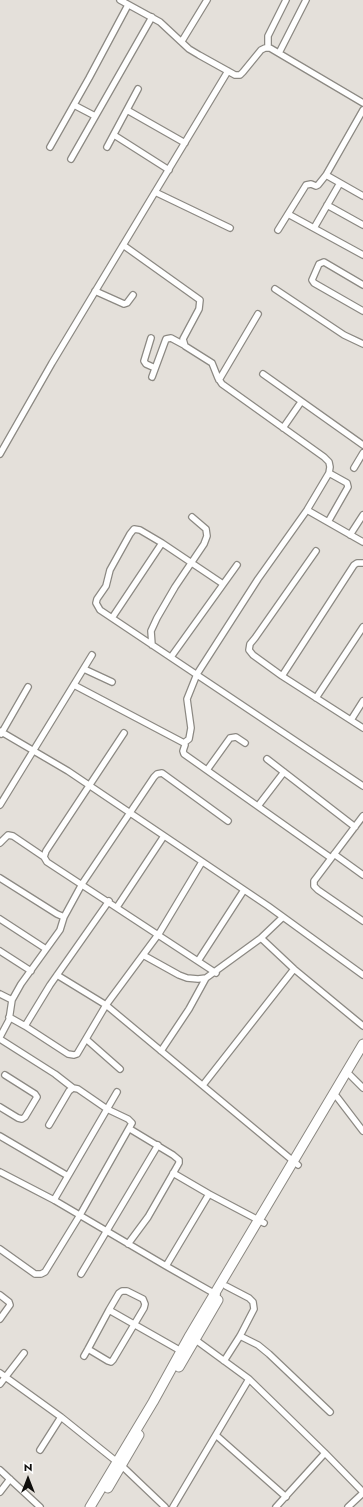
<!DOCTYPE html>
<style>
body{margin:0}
#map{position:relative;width:363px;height:1507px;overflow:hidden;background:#e4e0da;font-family:Jost,sans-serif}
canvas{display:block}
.north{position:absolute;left:8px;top:1459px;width:40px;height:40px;-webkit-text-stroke:3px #fff;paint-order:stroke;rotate:0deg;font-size:11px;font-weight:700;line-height:16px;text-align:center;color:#0f0e0c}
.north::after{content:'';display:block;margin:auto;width:14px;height:18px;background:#0f0e0c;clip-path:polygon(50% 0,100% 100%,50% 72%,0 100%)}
</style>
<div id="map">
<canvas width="363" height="1507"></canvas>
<div class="north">N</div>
</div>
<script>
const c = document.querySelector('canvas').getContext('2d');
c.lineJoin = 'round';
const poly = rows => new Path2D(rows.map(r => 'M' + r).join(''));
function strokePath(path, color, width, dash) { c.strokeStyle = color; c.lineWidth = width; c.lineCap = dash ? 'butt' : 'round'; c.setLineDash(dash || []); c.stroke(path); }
const street = poly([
 [120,0,160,22,189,49,199,55,235,75,240,75,243,72,261,50,265,48,270,48,363,103],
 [182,41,207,0],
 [268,48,268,36,286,0],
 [279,53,306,0],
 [74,105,95,116],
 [127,110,185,143],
 [114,135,169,170],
 [50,147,89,78,128,5],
 [107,147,138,89],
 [71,159,152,17],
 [326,175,363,196],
 [155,192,230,228],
 [327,205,363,225],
 [288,214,363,255],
 [314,228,340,183],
 [278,230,306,185,311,184,316,186,318,185,326,175,363,110],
 [123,245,200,300,199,309,183,339,185,346,212,363,218,378,222,384,324,457,329,462,330,467,329,473,307,510,258,579,197,674,187,699,191,728,189,739,184,743],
 [363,285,324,262,319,264,312,280,314,283,363,311],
 [275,289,344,335,363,344],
 [95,291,124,304,127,303,133,295],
 [151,338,144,361,146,364,155,368],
 [263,374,363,445],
 [152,377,166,339,171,338,184,345],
 [219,380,258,314],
 [283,428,301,402],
 [0,454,52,363,228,71],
 [354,468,363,453],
 [307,510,363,542],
 [328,522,348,487,347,483,329,473],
 [350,535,363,515],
 [316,551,255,638,250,644,249,650,253,655,282,676,363,728],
 [223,584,162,543,140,530,134,529,130,534,110,570,106,586,97,599,96,603,100,610,363,786],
 [112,618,162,543],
 [152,645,151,631,157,618,175,587,204,544,207,536,206,529,192,517],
 [171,657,237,565],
 [84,669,112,682],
 [282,676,354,565,357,563,363,563],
 [74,685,184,743,185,745,183,751,184,754,331,858],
 [316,698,363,627],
 [351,720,363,701],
 [0,731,68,771,268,906,363,975],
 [124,733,46,851,44,857,47,862,216,973],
 [1,734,28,687],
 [267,759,355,827],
 [207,770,230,738,236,737,245,743],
 [0,805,92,655],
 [258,806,284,772],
 [363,816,314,881,314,886,318,890,363,921],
 [0,843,8,835,13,836,44,857],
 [334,854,363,875],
 [0,878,57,914,64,917],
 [117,907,164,836],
 [0,919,46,949],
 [261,938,294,969,363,1026],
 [0,951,31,971],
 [143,955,179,975,187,978,198,979,206,978,261,938,283,917],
 [198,961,244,890],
 [57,975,106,1005,298,1165],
 [0,994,12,1000],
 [9,1017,25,1026,68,1054,74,1055,77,1054,106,1005,160,932,202,862],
 [25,1026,50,985,109,901],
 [0,1037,9,1020,12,1000,21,984,60,930,64,917,82,884,154,777,157,774,162,773,228,821],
 [0,1039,55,1074,73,1088],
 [86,1039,120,1069],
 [161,1051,189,1009,206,978],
 [350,1075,363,1088],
 [203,1085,294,969],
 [337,1097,363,1131],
 [0,1107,18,1118,22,1119,25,1117,37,1097,35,1094,5,1075],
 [0,1136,68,1176],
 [0,1172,54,1200,166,1266,217,1295],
 [173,1173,209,1194,264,1223],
 [54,1200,117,1092],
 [128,1244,148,1217,179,1163,179,1160,173,1155,130,1129],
 [0,1249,35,1274,41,1274,45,1272,80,1215,132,1123,128,1119,107,1109,78,1089,73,1088,69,1091,49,1125],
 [166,1266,209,1194],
 [81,1274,158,1145],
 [0,1295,9,1302,10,1305,0,1319],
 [109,1310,181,1351],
 [240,1336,258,1345,269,1354,330,1412],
 [193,1338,249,1379,325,1453],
 [84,1356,88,1349,109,1310,119,1293,122,1291,127,1291,143,1299,145,1304,144,1308,113,1360,111,1362,108,1361,88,1349],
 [224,1361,240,1336,254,1309,253,1302,249,1298,226,1286],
 [0,1373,61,1417,122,1466,165,1507],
 [0,1384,24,1353],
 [217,1436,286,1497],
 [40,1450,61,1417],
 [0,1470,40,1507],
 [0,1492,10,1479],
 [173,1507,249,1379],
 [276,1507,325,1453,363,1492],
 [348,1507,363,1493]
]);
const primary = poly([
 [179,1367,218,1300],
 [108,1488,139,1435],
 [90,1507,153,1402,190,1335,363,1044]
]);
strokePath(street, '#8c8983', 8);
strokePath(primary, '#8c8983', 11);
strokePath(street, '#fff', 5.5);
strokePath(primary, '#fff', 9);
</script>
